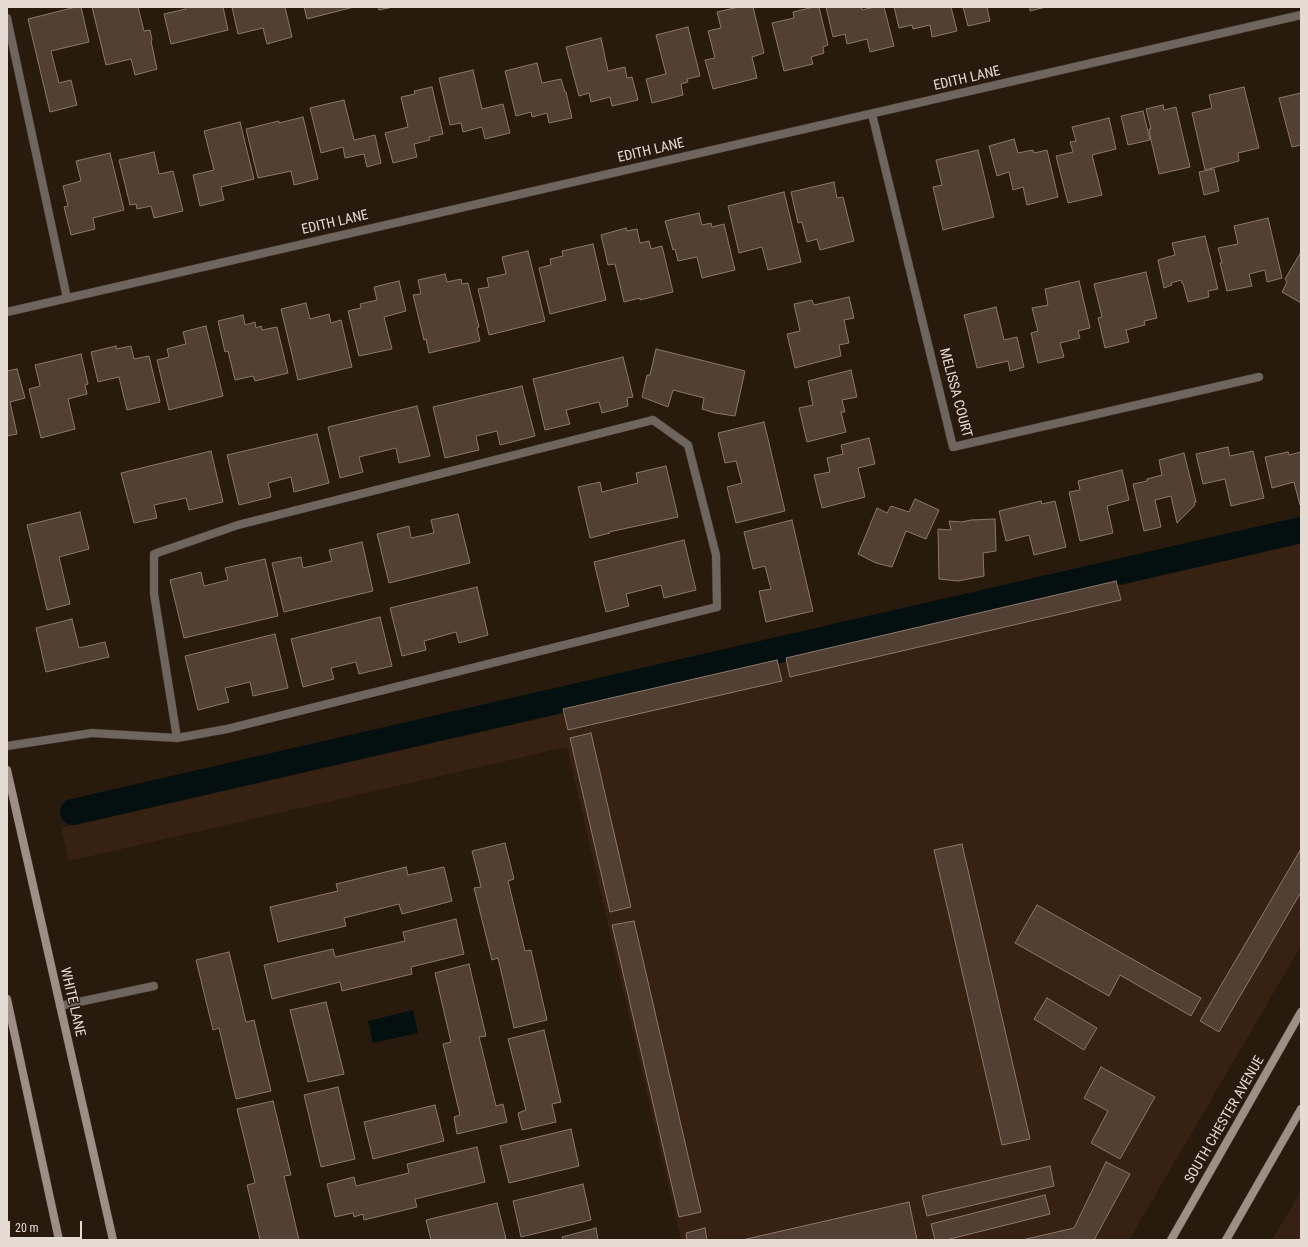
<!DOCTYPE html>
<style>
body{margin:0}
#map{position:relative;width:1308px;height:1247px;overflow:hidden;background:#291a0e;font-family:"Roboto Condensed",sans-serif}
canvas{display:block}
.frame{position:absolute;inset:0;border:8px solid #e6dbd3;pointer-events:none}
.scale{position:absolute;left:8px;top:1221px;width:74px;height:18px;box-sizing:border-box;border:2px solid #e6dbd3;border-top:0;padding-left:5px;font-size:12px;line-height:14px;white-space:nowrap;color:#e6dbd3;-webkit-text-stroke:3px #291a0e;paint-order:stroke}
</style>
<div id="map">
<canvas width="1308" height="1247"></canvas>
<div class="frame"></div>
<div class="scale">20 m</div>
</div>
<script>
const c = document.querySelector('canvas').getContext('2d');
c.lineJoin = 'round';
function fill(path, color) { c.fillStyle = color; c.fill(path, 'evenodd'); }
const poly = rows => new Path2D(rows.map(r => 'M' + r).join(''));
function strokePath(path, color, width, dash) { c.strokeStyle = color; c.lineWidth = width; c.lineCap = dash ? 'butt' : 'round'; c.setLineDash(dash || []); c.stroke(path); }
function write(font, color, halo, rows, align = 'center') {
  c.font = font + ' "Roboto Condensed",sans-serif'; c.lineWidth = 3; c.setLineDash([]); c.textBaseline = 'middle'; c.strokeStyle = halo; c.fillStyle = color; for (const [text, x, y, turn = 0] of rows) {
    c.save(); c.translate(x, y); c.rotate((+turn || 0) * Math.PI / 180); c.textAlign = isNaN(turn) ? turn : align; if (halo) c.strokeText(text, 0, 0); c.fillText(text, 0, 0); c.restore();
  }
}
fill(poly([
 [1301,543,1301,946,1129,1240,681,1240,567,747,69,861,61,828],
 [1301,1191,1301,1240,1272,1240]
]), '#362112');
fill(poly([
 [413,1010,418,1033,373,1043,368,1021]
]), '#04100f');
strokePath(poly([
 [73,812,1301,530]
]), '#04100f', 26);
const building = poly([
 [76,7,81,7,89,42,51,51,59,83,71,80,77,105,50,112,28,19,76,7],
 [92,7,138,7,144,31,150,30,152,40,151,41,157,69,135,75,131,59,106,65,92,7],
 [185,7,223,7,228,30,171,44,164,14,186,9,185,7],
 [232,7,285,7,292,37,267,44,263,28,238,34,232,7],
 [304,7,354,7,307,19,304,7],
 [378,7,393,7,379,10,378,7],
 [739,7,753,7,764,53,752,57,757,78,713,89,705,60,715,58,708,31,721,28,717,12,739,7],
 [814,7,819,7,828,45,823,47,824,53,811,57,813,64,784,71,772,23,794,18,793,12,814,7],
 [826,7,861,7,862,10,875,7,884,7,894,46,870,52,867,39,847,44,845,34,833,37,826,7],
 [894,7,951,7,957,31,932,37,930,25,913,29,912,25,899,28,894,7],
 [963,7,990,7,987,8,990,21,968,26,963,7],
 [1030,7,1046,7,1030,11,1030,7],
 [688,27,700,76,687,79,688,82,681,84,683,95,652,103,646,79,666,74,656,35,688,27],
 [601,38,608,71,625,67,627,78,632,77,638,100,612,106,610,97,591,102,589,93,579,96,566,47,601,38],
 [537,63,542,83,561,79,565,92,566,92,572,118,549,123,547,113,532,117,531,112,516,116,505,71,537,63],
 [473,70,482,109,503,104,510,133,485,139,482,127,463,132,461,123,450,125,439,78,473,70],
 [432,87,443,134,429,137,430,140,414,144,417,157,393,163,385,133,408,127,401,97,415,94,414,91,432,87],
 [1244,87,1259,148,1238,153,1239,161,1205,170,1192,113,1212,108,1209,95,1244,87],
 [1301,93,1301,145,1292,147,1279,98,1301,93],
 [344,100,354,140,375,135,381,163,367,167,364,154,345,158,343,147,321,153,310,108,344,100],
 [1163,105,1164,110,1176,107,1190,167,1159,174,1151,140,1149,129,1151,129,1146,109,1163,105],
 [1143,111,1150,140,1128,145,1121,116,1143,111],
 [303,117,318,179,294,185,291,171,258,178,246,129,279,121,279,123,303,117],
 [1109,118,1116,149,1092,155,1102,195,1068,203,1056,156,1073,152,1070,142,1076,141,1072,127,1109,118],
 [240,122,254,179,221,187,224,200,200,206,193,175,214,170,204,131,240,122],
 [1014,139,1018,153,1033,150,1034,153,1047,150,1058,197,1027,205,1023,187,1013,190,1009,172,997,176,989,146,1014,139],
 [978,150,994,217,943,230,933,187,942,185,936,160,978,150],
 [154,152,159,174,173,171,183,211,154,218,151,206,137,209,136,204,130,205,119,160,154,152],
 [110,153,124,210,93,218,95,229,71,235,64,207,68,206,63,186,81,181,76,161,110,153],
 [1214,169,1219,191,1204,195,1199,172,1214,169],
 [834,182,837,198,843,197,854,241,820,250,817,239,807,242,802,222,798,223,791,192,834,182],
 [784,192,801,262,768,270,762,247,739,253,728,206,784,192],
 [699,213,702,225,711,223,712,227,724,224,735,270,702,278,697,257,678,261,675,249,673,250,665,221,699,213],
 [1268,218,1282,278,1267,282,1265,270,1249,274,1252,286,1227,291,1220,263,1222,263,1218,248,1238,244,1234,226,1268,218],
 [626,228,627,231,637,229,640,243,649,241,651,249,662,246,673,292,640,300,640,298,624,302,615,264,608,265,601,235,626,228],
 [1205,236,1218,289,1208,291,1209,297,1188,302,1183,283,1182,283,1181,280,1171,283,1172,285,1164,288,1158,260,1175,255,1172,243,1205,236],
 [593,244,606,300,550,314,539,268,551,265,550,259,563,256,562,251,593,244],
 [528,251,545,321,489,335,478,289,489,287,487,278,506,274,502,257,528,251],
 [1301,252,1301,303,1282,292,1287,282,1285,279,1301,252],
 [1146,272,1157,318,1144,321,1145,325,1126,330,1129,342,1105,348,1098,318,1102,317,1094,284,1146,272],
 [445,274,447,282,461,279,462,284,468,283,479,327,477,328,480,341,429,353,426,339,424,340,413,295,421,294,418,280,445,274],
 [399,281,406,311,384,317,392,349,359,356,348,311,361,308,360,304,377,300,374,287,399,281],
 [1079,281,1090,328,1078,331,1080,338,1060,343,1064,357,1038,363,1031,333,1038,331,1032,308,1048,305,1045,289,1079,281],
 [849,297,854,318,844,320,849,343,839,345,841,356,795,368,787,334,800,331,794,304,812,300,814,305,849,297],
 [306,303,310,319,329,314,331,323,341,320,352,367,298,380,281,309,306,303],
 [996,307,1004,340,1017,337,1024,367,1010,371,1008,361,977,368,964,315,996,307],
 [243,315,245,325,255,322,256,328,261,326,262,330,277,327,288,373,255,381,253,376,235,380,228,351,225,352,218,321,243,315],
 [206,326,223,396,169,410,157,360,169,357,167,349,186,344,183,332,206,326],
 [116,346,116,349,131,346,134,359,149,356,160,402,127,410,119,377,98,382,91,352,116,346],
 [656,349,745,371,735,416,715,413,702,409,704,398,673,390,668,407,642,397,647,375,650,375,656,349],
 [81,354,88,384,85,385,87,394,68,399,75,429,41,438,29,389,40,386,35,365,81,354],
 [623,357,633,397,627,398,628,406,602,413,599,402,566,410,570,424,545,430,533,379,623,357],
 [17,369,25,398,10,402,17,434,7,436,7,371,17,369],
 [851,370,857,397,842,400,845,412,841,412,846,432,807,442,799,408,813,405,808,381,851,370],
 [522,386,535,436,500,445,497,431,476,436,479,450,445,458,433,407,522,386],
 [417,406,430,456,399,463,396,448,359,457,363,472,340,478,328,427,417,406],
 [764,422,785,511,736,523,727,487,742,483,736,461,725,463,718,433,764,422],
 [317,434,329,483,294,492,291,477,268,483,271,497,239,505,227,455,317,434],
 [869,438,875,464,858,468,865,497,822,508,814,475,830,472,827,458,843,454,841,445,869,438],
 [1228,447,1230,456,1253,451,1264,498,1231,506,1225,479,1203,484,1196,454,1228,447],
 [211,451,223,502,189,510,186,498,154,505,157,518,134,523,121,473,211,451],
 [1288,452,1289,455,1301,452,1301,505,1300,505,1294,482,1272,488,1265,457,1288,452],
 [1184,453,1196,502,1194,503,1195,505,1177,523,1171,496,1155,500,1161,527,1144,531,1133,484,1147,481,1147,479,1162,475,1159,460,1184,453],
 [666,466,678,517,609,532,610,533,590,538,578,487,600,482,602,492,638,483,636,473,666,466],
 [1122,470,1129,500,1107,506,1113,533,1080,541,1069,492,1080,490,1078,481,1122,470],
 [915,499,939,510,926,539,906,531,892,567,876,563,858,554,877,508,887,513,891,506,909,512,915,499],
 [1041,501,1042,504,1055,501,1066,547,1034,555,1029,535,1006,541,999,511,1041,501],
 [80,512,89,549,59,557,70,604,47,610,27,525,80,512],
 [458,514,470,563,389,583,377,534,409,526,411,538,434,533,431,520,458,514],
 [995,519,996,551,983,553,984,576,958,581,939,579,938,529,951,530,949,521,961,522,971,520,995,519],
 [792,520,813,611,766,622,759,591,771,589,765,566,753,569,744,532,792,520],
 [684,540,696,590,664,598,661,585,626,594,629,606,606,612,594,562,684,540],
 [362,542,373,591,284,612,272,563,301,557,303,568,332,561,329,550,362,542],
 [265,559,278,616,184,638,170,580,201,572,204,586,228,580,225,568,265,559],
 [1116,581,1121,600,790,677,786,658,1116,581],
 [477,587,488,635,459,643,456,632,424,641,426,650,402,656,390,608,477,587],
 [380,617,392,666,359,674,356,662,331,668,334,679,303,687,291,639,380,617],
 [72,619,79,648,105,642,109,657,46,672,36,628,72,619],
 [275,634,288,688,253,696,250,682,225,688,229,702,198,710,185,656,275,634],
 [777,660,782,681,568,730,563,709,777,660],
 [591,733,631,907,610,912,570,738,591,733],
 [505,843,514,879,508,881,525,951,531,950,547,1020,514,1028,498,958,492,960,474,888,481,887,472,851,505,843],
 [962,844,1030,1139,1002,1145,934,850,962,844],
 [1301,849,1301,892,1219,1032,1200,1021,1301,849],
 [406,867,408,875,444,867,452,901,402,914,399,904,344,918,346,926,278,942,270,907,338,891,336,884,406,867],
 [1037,905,1201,998,1191,1016,1120,975,1109,996,1015,943,1037,905],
 [456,919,464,954,411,967,412,974,342,991,340,982,272,999,264,965,333,949,335,957,405,941,403,932,456,919],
 [634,921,701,1212,679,1217,612,925,634,921],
 [229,952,246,1022,254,1020,271,1091,236,1099,219,1028,213,1030,196,960,229,952],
 [469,964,486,1036,479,1037,496,1106,503,1104,507,1122,457,1134,454,1117,460,1115,443,1044,451,1042,435,973,469,964],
 [1047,998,1097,1028,1084,1050,1034,1019,1047,998],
 [326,1002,344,1074,308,1082,290,1010,326,1002],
 [544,1030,561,1102,552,1104,556,1122,522,1130,518,1113,526,1110,508,1039,544,1030],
 [1101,1067,1155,1097,1120,1159,1091,1143,1108,1111,1084,1098,1101,1067],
 [338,1087,355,1159,321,1167,304,1095,338,1087],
 [273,1101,291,1175,284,1176,299,1240,260,1240,247,1185,255,1183,237,1109,273,1101],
 [435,1105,444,1141,373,1159,364,1122,435,1105],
 [571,1129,579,1166,509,1183,500,1146,571,1129],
 [477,1147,485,1182,415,1199,417,1207,364,1220,363,1214,354,1217,353,1213,335,1217,327,1184,354,1177,356,1186,409,1173,407,1164,477,1147],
 [1106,1162,1130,1174,1094,1240,1022,1240,1074,1228,1106,1162],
 [1050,1166,1054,1186,927,1216,922,1196,1050,1166],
 [583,1184,591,1220,521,1237,513,1201,583,1184],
 [1045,1195,1050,1214,946,1240,935,1240,931,1224,1045,1195],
 [909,1202,917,1240,742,1240,909,1202],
 [497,1203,506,1239,499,1240,431,1240,426,1220,497,1203],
 [596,1228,598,1240,563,1240,562,1237,596,1228],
 [705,1228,707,1240,687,1240,686,1233,705,1228]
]);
fill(building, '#524034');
strokePath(building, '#8c786a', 1);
const service = poly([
 [7,18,67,298],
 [653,420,688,445,716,555,717,607,227,729,177,738,154,594,154,554,238,525,653,420],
 [7,746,92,733,177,738],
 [60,1006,154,986]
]);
const minor = poly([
 [872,114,953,447,1259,377],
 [7,312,1301,15]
]);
const secondary = poly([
 [7,770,113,1240],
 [7,999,59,1240],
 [1171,1240,1301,1012],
 [1226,1240,1301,1109]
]);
strokePath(service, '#43352a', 9);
strokePath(minor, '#43352a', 9);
strokePath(secondary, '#43352a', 9);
strokePath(service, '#6e655f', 8);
strokePath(minor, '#6e655f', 8);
strokePath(secondary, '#9d8f85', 8);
write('14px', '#e6dbd3', '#291a0e', [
 ["EDITH LANE",967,79,-13],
 ["EDITH LANE",651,151,-13],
 ["EDITH LANE",335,223,-13],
 ["MELISSA COURT",955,393,75],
 ["WHITE LANE",72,1002,77],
 ["SOUTH CHESTER AVENUE",1225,1120,-60]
]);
</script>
